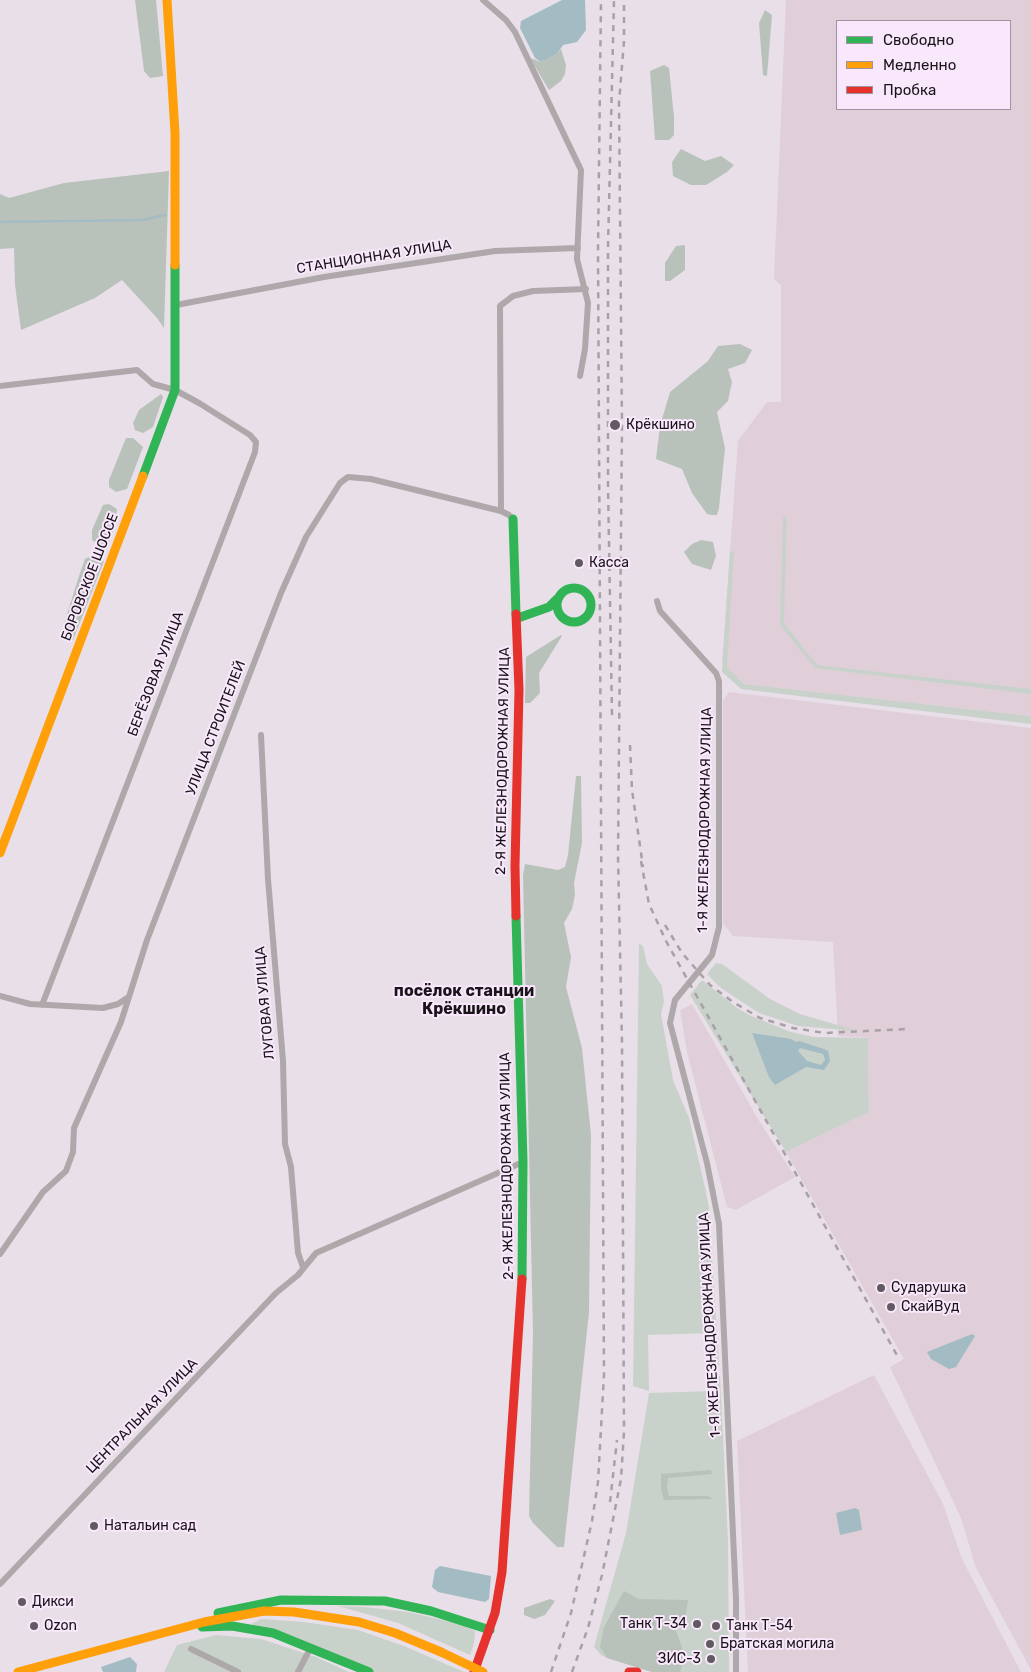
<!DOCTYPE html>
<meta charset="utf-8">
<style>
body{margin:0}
#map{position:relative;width:1031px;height:1672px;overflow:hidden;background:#e8dfe9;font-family:Rubik,sans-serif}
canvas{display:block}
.legend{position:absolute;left:836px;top:20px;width:175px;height:90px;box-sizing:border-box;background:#f9e8fb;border:1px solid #9f93a1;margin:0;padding:6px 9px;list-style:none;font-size:15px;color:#19131a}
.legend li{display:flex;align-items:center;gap:10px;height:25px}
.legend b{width:25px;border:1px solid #9f93a1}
</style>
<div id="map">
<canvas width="1031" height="1672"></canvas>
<ul class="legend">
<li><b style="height:6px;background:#30b455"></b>Свободно</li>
<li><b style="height:6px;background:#ff9f0a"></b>Медленно</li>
<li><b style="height:6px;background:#e5322d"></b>Пробка</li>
</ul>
</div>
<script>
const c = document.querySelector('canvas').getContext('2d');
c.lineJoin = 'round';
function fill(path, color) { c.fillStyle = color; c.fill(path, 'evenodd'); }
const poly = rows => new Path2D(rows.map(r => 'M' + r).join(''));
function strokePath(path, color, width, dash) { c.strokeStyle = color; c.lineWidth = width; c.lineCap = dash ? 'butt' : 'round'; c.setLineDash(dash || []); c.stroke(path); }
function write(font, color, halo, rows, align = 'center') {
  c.font = font + ' Rubik,sans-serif'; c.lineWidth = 4; c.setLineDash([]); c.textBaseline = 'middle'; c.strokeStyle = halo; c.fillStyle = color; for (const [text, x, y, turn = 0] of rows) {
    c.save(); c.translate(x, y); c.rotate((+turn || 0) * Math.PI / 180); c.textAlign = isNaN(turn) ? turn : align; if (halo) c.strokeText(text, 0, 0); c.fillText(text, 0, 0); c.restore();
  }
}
fill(poly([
 [786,0,1031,0,1031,716,744,684,722,663,738,441,767,402,781,402,781,285,774,279],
 [837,21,1010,21,1010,109,837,109],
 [729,692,1031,728,1031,1670,976,1568,961,1518,890,1367,904,1359,786,1152,869,1112,868,1038,838,1036,833,942,733,936,723,923,723,701],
 [692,1004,758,1119,795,1177,736,1210,727,1207,687,1052,680,1010],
 [874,1375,943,1504,962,1559,1021,1672,748,1672,737,1441]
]), '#e0cfd9');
fill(poly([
 [783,517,787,517,784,623,817,665,1031,689,1031,694,815,668,780,625],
 [730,551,734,552,727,667,744,684,1031,716,1031,724,741,689,722,672],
 [639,943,643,946,647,964,662,986,664,1002,661,1014,673,1080,689,1118,706,1192,709,1208,719,1366,712,1367,709,1333,648,1335,649,1391,633,1386],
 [716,963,722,964,770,999,800,1014,858,1031,798,1026,759,1013,721,988,707,974],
 [702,980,737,1008,751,1016,791,1032,814,1037,868,1038,869,1112,786,1152,690,995],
 [713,1376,720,1376,728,1540,729,1672,652,1672,607,1658,601,1655,594,1647,626,1533,649,1393,712,1391],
 [338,1606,364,1607,409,1612,459,1624,475,1631,474,1643,470,1655,398,1623],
 [261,1619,304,1622,358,1630,404,1646,464,1672,373,1672,303,1642,251,1624],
 [216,1635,261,1639,316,1657,349,1672,164,1672,177,1645]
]), '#c9d2ca');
fill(poly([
 [135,0,156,0,163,76,150,78,144,71],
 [765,10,772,15,767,76,763,75,759,23],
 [561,49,566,65,565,74,561,81,549,90,530,58,541,62,557,54],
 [664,65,669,68,674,117,674,135,669,140,655,140,650,71],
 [681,149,705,161,721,156,734,165,727,172,706,185,691,185,673,176,672,162],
 [169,171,164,328,157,318,122,280,95,298,21,330,15,285,14,248,0,249,0,194,9,198,64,183],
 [685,245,685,270,670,281,665,281,665,263,676,246],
 [740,344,752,350,745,363,728,369,732,382,728,401,717,412,725,448,719,508,717,515,712,515,707,514,692,493,682,469,656,459,660,426,670,392,708,361,718,346],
 [161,394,163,397,153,427,143,433,135,430,133,423,139,410],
 [126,438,133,438,143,447,127,489,116,492,109,487,109,480],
 [109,504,117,509,113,531,109,542,100,545,92,540,92,530,103,505],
 [701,540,713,542,716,556,711,570,692,564,684,552,692,544],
 [91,556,104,561,73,640,65,640,63,627,79,576,85,559],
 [561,635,562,636,539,673,540,693,530,703,525,703,526,657],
 [576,776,581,776,582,843,574,883,575,895,572,909,564,923,571,957,566,987,582,1048,591,1135,589,1312,564,1547,557,1547,533,1523,529,1516,533,1333,523,875,525,864,558,870,565,867,568,855],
 [711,1470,712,1474,668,1478,667,1487,669,1496,708,1496,713,1499,664,1500,661,1490,661,1474],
 [624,1591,639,1599,688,1600,685,1622,677,1620,674,1626,682,1647,683,1662,680,1672,652,1672,607,1658,600,1647,604,1627],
 [550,1599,555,1601,545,1615,534,1619,524,1615,524,1608]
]), '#b9c2ba');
fill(poly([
 [562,0,585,0,586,30,577,42,563,45,557,54,541,62,535,58,520,28,521,21],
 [752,1033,791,1039,796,1042,799,1041,824,1049,828,1051,830,1061,824,1070,806,1067,775,1085,769,1077],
 [800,1048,823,1054,825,1060,821,1065,807,1061,798,1051],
 [972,1334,975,1336,956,1367,949,1369,931,1359,927,1352],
 [855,1508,859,1510,862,1530,840,1535,836,1513],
 [440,1566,491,1576,489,1599,485,1602,438,1592,432,1587,435,1570],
 [130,1657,137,1664,136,1672,103,1672,101,1667]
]), '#a3bbc3');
strokePath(poly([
 [0,222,143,220,165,215]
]), '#a3bbc3', 2.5);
strokePath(poly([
 [483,0,506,20,515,32,581,170,577,259,588,303,585,349,580,376],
 [176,305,324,277,495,251,578,248],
 [0,386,137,370,153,384,175,390,199,403,250,435,256,442,255,452,229,520,42,1005],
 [501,511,500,306,513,296,533,291,586,289],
 [657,601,660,611,716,673,719,681,719,927,712,955,675,1000,670,1023,707,1163,719,1224,736,1600,736,1672],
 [261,735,268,879,283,1061,285,1144,291,1167,298,1253,303,1267],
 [0,996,30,1004,103,1008,118,1004,127,998],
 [0,1254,43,1192,66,1171,73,1152,74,1128,121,1022,147,940,281,593,306,537,340,483,348,477,371,479,501,511,509,515,513,519],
 [0,1584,276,1293,298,1275,316,1253,523,1162],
 [191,1649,238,1672],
 [298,1672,311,1647]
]), '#aea8aa', 6);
strokePath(poly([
 [143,476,175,390,175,265],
 [513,519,516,614],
 '557 605a17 17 0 1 1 34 0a17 17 0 1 1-34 0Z',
 [518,618,549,607,557,599],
 [516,916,523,1162,522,1279],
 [218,1613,281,1600,385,1601,431,1611,490,1630],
 [202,1627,232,1626,273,1633,369,1672]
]), '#30b455', 9);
strokePath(poly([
 [167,0,175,133,175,265],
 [0,853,143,476],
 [18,1672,204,1622,264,1611,294,1612,359,1622,395,1633,441,1652]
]), '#ff9f0a', 9);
strokePath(poly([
 [516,614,519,690,515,866,516,916],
 [474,1672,495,1613,502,1572,522,1279],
 [629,1672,637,1672]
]), '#e5322d', 9);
strokePath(poly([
 [612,715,608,485,608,247,614,0],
 [630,745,632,790,643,867],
 [641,861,649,904,666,941,898,1357],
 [665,925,682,953,710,985,733,1002,760,1018,793,1028,825,1033,907,1029],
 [610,1502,617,1440],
 [551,1672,571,1613,592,1521,598,1482,604,1374,598,251,601,0],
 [572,1672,588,1628,602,1575,621,1479,624,1432,622,1043,618,856,622,425,619,103,624,41,624,0]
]), '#a7a1a5', 2.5, [6, 6]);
strokePath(poly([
 [441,1652,483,1672]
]), '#ff9f0a', 9);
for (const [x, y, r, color] of [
 [615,425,6,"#615a62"],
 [579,563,5,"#615a62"],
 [881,1288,5,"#615a62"],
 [891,1307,5,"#615a62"],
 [94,1526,5,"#615a62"],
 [22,1602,5,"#615a62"],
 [697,1624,5,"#615a62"],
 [34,1626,5,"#615a62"],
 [716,1626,5,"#615a62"],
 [710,1644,5,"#615a62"],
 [711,1659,5,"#615a62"]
]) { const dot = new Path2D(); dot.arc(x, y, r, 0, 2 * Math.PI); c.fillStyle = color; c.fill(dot); strokePath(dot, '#f9e8fb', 2); }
write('14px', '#19131a', '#f9e8fb', [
 ["СТАНЦИОННАЯ УЛИЦА",374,257,-9],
 ["БОРОВСКОЕ ШОССЕ",90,577,-69],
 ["БЕРЁЗОВАЯ УЛИЦА",156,674,-69],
 ["УЛИЦА СТРОИТЕЛЕЙ",216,728,-69],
 ["2-Я ЖЕЛЕЗНОДОРОЖНАЯ УЛИЦА",503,761,-89],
 ["1-Я ЖЕЛЕЗНОДОРОЖНАЯ УЛИЦА",705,820,-89],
 ["ЛУГОВАЯ УЛИЦА",265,1003,-95],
 ["2-Я ЖЕЛЕЗНОДОРОЖНАЯ УЛИЦА",507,1166,-91],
 ["1-Я ЖЕЛЕЗНОДОРОЖНАЯ УЛИЦА",710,1325,-93],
 ["ЦЕНТРАЛЬНАЯ УЛИЦА",142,1416,-46]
]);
write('14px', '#19131a', '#f9e8fb', [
 ["Крёкшино",626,425],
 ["Касса",589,563],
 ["Сударушка",891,1288],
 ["СкайВуд",901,1307],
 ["Натальин сад",104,1526],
 ["Дикси",32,1602],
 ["Танк Т-34",687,1624,"right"],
 ["Ozon",44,1626],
 ["Танк Т-54",726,1626],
 ["Братская могила",720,1644],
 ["ЗИС-3",701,1659,"right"]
], 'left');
write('bold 16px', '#19131a', '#f9e8fb', [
 ["посёлок станции",464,991],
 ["Крёкшино",464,1009]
]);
</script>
